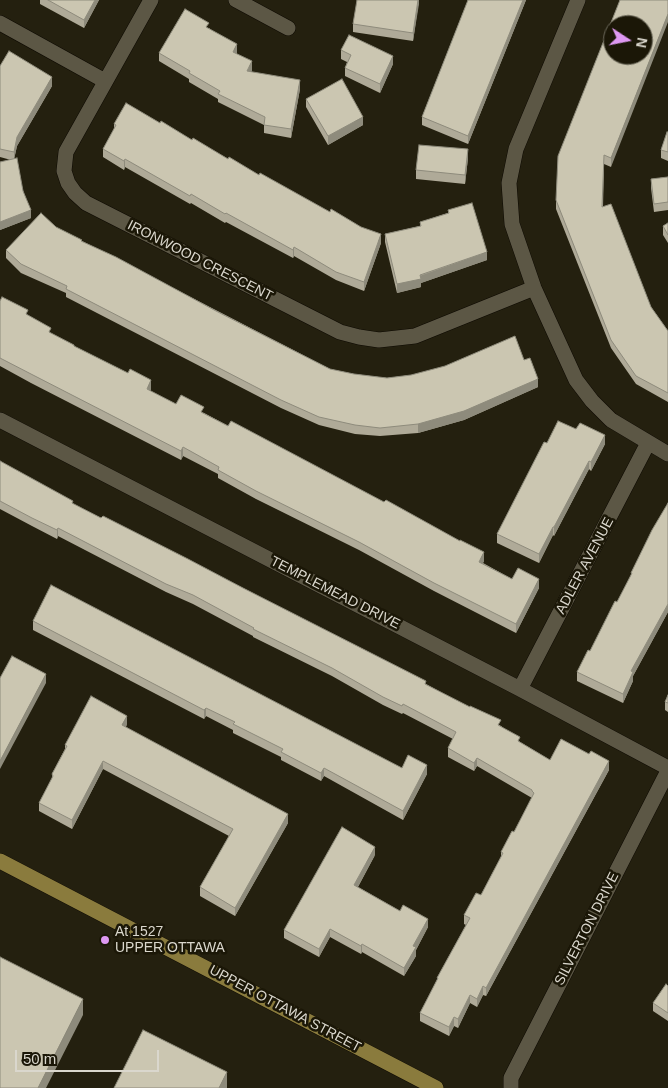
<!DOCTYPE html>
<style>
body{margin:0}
#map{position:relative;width:668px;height:1088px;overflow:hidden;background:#24200f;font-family:Arial,sans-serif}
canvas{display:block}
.north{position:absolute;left:603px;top:15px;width:50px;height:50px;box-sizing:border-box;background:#1b1707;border:1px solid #676456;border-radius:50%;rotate:101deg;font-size:14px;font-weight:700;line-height:20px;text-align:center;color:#dad7cd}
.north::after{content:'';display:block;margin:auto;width:18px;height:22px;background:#de98f2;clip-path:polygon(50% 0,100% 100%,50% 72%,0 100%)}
.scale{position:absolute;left:15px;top:1050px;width:144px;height:22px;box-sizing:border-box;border:2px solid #dad7cd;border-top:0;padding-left:6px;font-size:15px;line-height:18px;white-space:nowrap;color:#dad7cd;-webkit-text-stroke:4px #1b1707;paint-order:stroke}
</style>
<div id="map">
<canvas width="668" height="1088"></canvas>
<div class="north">N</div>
<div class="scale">50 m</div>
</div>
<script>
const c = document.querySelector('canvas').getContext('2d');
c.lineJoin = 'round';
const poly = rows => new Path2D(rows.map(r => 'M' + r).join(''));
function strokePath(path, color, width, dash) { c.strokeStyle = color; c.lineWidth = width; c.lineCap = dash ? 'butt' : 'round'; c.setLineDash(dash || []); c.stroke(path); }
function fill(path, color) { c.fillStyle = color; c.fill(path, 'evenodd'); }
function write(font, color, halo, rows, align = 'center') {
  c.font = font + ' Arial,sans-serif'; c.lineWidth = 5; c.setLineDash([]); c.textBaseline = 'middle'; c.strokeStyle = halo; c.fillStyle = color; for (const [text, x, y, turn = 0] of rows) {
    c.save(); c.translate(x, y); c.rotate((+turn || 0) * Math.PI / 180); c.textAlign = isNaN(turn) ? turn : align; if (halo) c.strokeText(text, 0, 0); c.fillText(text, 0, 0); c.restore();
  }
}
const minor = poly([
 [151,0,66,152,64,171,68,183,75,193,86,203,340,332,359,337,379,340,415,336,534,288],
 [236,0,288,28],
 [578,0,516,149,509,183,512,224,534,288,576,380,592,401,611,420,668,454],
 [0,23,105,81],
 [0,420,520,689,668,768],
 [520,689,648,443],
 [511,1088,511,1078,668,771]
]);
const major = poly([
 [0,861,436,1088]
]);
strokePath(minor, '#0d0900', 16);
strokePath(major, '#0d0900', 16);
strokePath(minor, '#5c5745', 15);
strokePath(major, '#8a7b3d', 15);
fill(poly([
 [40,0,99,0,84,28,40,4],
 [419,0,413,41,353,32,353,24],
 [468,0,526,0,468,144,422,125,422,117],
 [620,0,611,167,604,164,603,207,651,307,668,331,668,402,636,384,611,348,556,209,556,200],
 [209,28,237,53,237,54,252,70,251,72,300,89,291,138,264,133,264,125,218,102,218,99,189,82,189,79,159,61,159,53],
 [341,50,393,64,380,93,345,76,345,68,347,62,341,59],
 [0,66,52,86,17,146,14,159,31,218,0,230,0,162,11,160,0,157],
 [306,99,363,125,328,145,306,107],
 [160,123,259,175,381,243,364,291,336,280,294,256,293,258,226,222,225,223,191,203,190,204,125,167,124,170,103,157,103,149,114,129,114,124],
 [668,132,668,161,661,158,661,150],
 [468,158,465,184,416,179,416,170],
 [668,177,668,210,654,212,651,188,651,179],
 [448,210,487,260,421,283,421,287,397,293,385,242,385,234,420,226,420,222,448,213],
 [668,223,668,243,663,235,663,226],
 [82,241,330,369,354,374,387,378,411,375,524,360,538,387,464,420,418,433,380,436,355,434,319,425,281,408,66,297,66,293,21,273,6,258,6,250],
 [0,301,28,316,51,334,151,389,150,391,176,404,204,413,484,561,483,563,512,579,539,588,516,633,434,591,359,550,256,499,218,478,218,474,183,456,181,460,31,383,0,366],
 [547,443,605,444,591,471,589,469,554,536,553,535,539,563,497,543,497,534],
 [0,461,73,504,243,588,426,684,501,726,520,742,550,760,609,770,486,996,483,995,477,1007,470,1003,458,1028,454,1026,449,1036,420,1021,420,1013,437,980,437,978,466,925,464,924,464,915,481,895,501,857,501,852,514,832,532,798,477,766,474,771,448,757,448,748,453,739,403,713,402,714,383,705,332,676,253,637,253,636,193,604,166,592,58,536,57,539,32,526,0,509],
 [668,503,668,612,633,676,633,681,623,703,577,681,577,672,590,651,617,602,631,576,631,573],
 [33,621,402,768,427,774,403,820,324,776,321,781,281,760,281,757,233,733,233,730,206,716,204,719,33,630],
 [668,695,668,712,665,710,665,702],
 [127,724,126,727,288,823,235,916,200,896,200,887,229,836,103,769,72,829,39,811,39,803,52,779,52,774,65,749,65,745],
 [375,855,358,887,428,927,416,950,416,956,404,976,362,952,361,954,330,937,319,957,284,938,284,930],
 [668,986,668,1021,653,1011,653,1003]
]), '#afaa98');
fill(poly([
 [95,0,99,0,84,28,84,20],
 [418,0,419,0,419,4,413,41,413,33],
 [523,0,526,0,468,144,468,136],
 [668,14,668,22,611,167,611,158],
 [237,44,237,53,233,60,233,52],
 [393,56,393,64,380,93,380,84],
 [252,61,252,70,247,79,247,71],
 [52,77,52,86,17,146,14,160,14,152,17,137],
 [300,80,300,89,291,138,291,129],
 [363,117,363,125,328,145,328,136],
 [468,149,468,158,465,184,465,175],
 [125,159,125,167,124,170,124,161],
 [31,210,31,218,0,230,0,222],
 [381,234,381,243,364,291,364,282],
 [294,247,294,256,293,258,293,250],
 [487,252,487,260,421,283,421,287,397,293,397,284],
 [538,379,538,387,464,420,418,433,418,424],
 [151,380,151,389,147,397,147,389],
 [605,435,605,444,591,471,591,462],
 [183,447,183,456,181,460,181,451],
 [589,461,589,469,554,536,554,527],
 [553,527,553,535,539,563,539,554],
 [58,528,58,536,57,539,57,530],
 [484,552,484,561,479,570,479,562],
 [539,579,539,588,516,633,516,624],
 [668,604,668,612,633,676,633,681,623,703,623,694,631,671],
 [46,674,46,683,0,769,0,761],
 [206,708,206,716,204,719,204,710],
 [127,716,127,724,122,734,122,725],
 [477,758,477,766,474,771,474,763],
 [103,761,103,769,72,829,72,820],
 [609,761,609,770,486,996,486,988],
 [427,765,427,774,403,820,403,811],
 [324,768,324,776,321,781,321,773],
 [288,814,288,823,235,916,235,908],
 [375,847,375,855,354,894,354,885],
 [428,919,428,927,416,950,416,956,404,976,404,968,413,946],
 [330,929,330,937,319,957,319,949],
 [362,944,362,952,361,954,361,946],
 [483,986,483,995,477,1007,477,999],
 [470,995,470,1003,458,1028,458,1019],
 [83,999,83,1015,46,1088,38,1088],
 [454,1017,454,1026,449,1036,449,1027],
 [227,1072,227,1088,219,1088]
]), '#8e8b7c');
const building = poly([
 [48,0,95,0,84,20,48,0],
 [357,0,418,0,413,33,353,24,357,0],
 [468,0,523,0,468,136,422,117,468,0],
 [620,0,668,0,668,14,611,158,604,155,602,207,611,204,651,307,668,331,668,393,636,376,611,340,556,200,558,156,620,0],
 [613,25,643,25,643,55,613,55,613,25],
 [185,9,209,23,206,27,237,44,233,52,252,61,247,71,300,80,291,129,264,125,265,117,218,94,220,91,189,73,190,71,159,53,185,9],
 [349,35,393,56,380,84,345,68,351,55,341,50,349,35],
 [9,51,52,77,17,137,14,152,0,149,0,66,9,51],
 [342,79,363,117,328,136,306,99,342,79],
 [126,103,160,123,161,121,192,140,193,138,228,159,229,157,259,175,260,173,330,212,331,209,361,227,381,234,364,282,336,272,294,247,293,250,226,213,225,214,191,194,190,196,125,159,124,161,103,149,116,125,114,124,126,103],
 [667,132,668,132,668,152,661,150,667,132],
 [419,145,468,149,465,175,416,170,419,145],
 [17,158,23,191,31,210,0,222,0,162,17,158],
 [668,177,668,202,654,204,651,179,668,177],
 [472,203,487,252,420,275,421,279,397,284,385,234,421,226,420,222,449,213,448,210,472,203],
 [41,213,56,227,82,240,81,241,116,257,216,311,330,369,354,374,387,378,411,375,445,366,515,336,524,360,530,358,538,379,464,411,418,424,380,428,355,425,319,417,281,400,66,289,67,286,21,264,6,250,41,213],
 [668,223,668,235,663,226,668,223],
 [2,297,28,310,26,314,51,328,49,332,74,345,74,346,128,373,130,369,151,380,147,389,176,404,181,395,204,407,201,412,228,426,231,421,384,502,386,500,460,541,460,540,484,552,479,562,512,579,518,568,539,579,516,624,434,583,359,542,256,491,218,470,219,467,183,447,181,451,31,374,0,358,0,301,2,297],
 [558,421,576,429,580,423,605,435,591,462,589,461,554,527,553,527,539,554,497,534,544,442,547,443,558,421],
 [0,461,73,501,72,503,101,518,103,516,188,559,243,588,426,681,425,684,470,707,470,706,501,720,498,725,520,737,518,741,550,760,561,739,589,754,591,751,609,761,486,988,483,986,477,999,470,995,458,1019,454,1017,449,1027,420,1013,438,978,437,978,470,918,464,915,476,893,481,895,503,853,501,852,512,831,514,832,534,793,532,791,532,790,477,758,474,763,448,748,456,732,403,704,402,706,383,697,332,668,253,629,254,628,193,595,166,584,58,528,57,530,32,518,0,501,0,461],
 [668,503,668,604,631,671,633,672,623,694,577,672,588,650,590,651,615,601,617,602,632,573,631,573,652,530,668,503],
 [51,585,402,768,408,755,427,765,403,811,324,768,321,773,281,752,283,749,233,724,235,722,206,708,204,710,33,621,51,585],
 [12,656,46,674,0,761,0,678,12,656],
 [668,695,668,703,665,702,668,695],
 [91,696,127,716,122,725,288,814,235,908,200,887,233,829,103,761,72,820,39,803,53,776,52,774,67,746,65,745,91,696],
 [342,827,375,847,354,885,400,911,403,905,428,919,413,946,416,947,404,968,362,944,361,946,330,929,319,949,284,930,342,827],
 [0,957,83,999,38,1088,0,1088,0,957],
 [666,984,668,986,668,1013,653,1003,666,984],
 [143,1030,227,1072,219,1088,114,1088,143,1030]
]);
fill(building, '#cbc6b1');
strokePath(building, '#8e8b7c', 1);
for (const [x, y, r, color] of [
 [105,940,5,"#de98f2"]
]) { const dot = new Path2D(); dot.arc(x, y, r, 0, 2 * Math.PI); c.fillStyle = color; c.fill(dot); strokePath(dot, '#1b1707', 2); }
write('14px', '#dad7cd', '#1b1707', [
 ["IRONWOOD CRESCENT",200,261,27],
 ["ADLER AVENUE",585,566,-62],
 ["TEMPLEMEAD DRIVE",335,593,27],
 ["SILVERTON DRIVE",587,929,-63],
 ["UPPER OTTAWA STREET",285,1009,28]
]);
write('14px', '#dad7cd', '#1b1707', [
 ["At 1527",115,932],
 ["UPPER OTTAWA",115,948]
], 'left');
</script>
